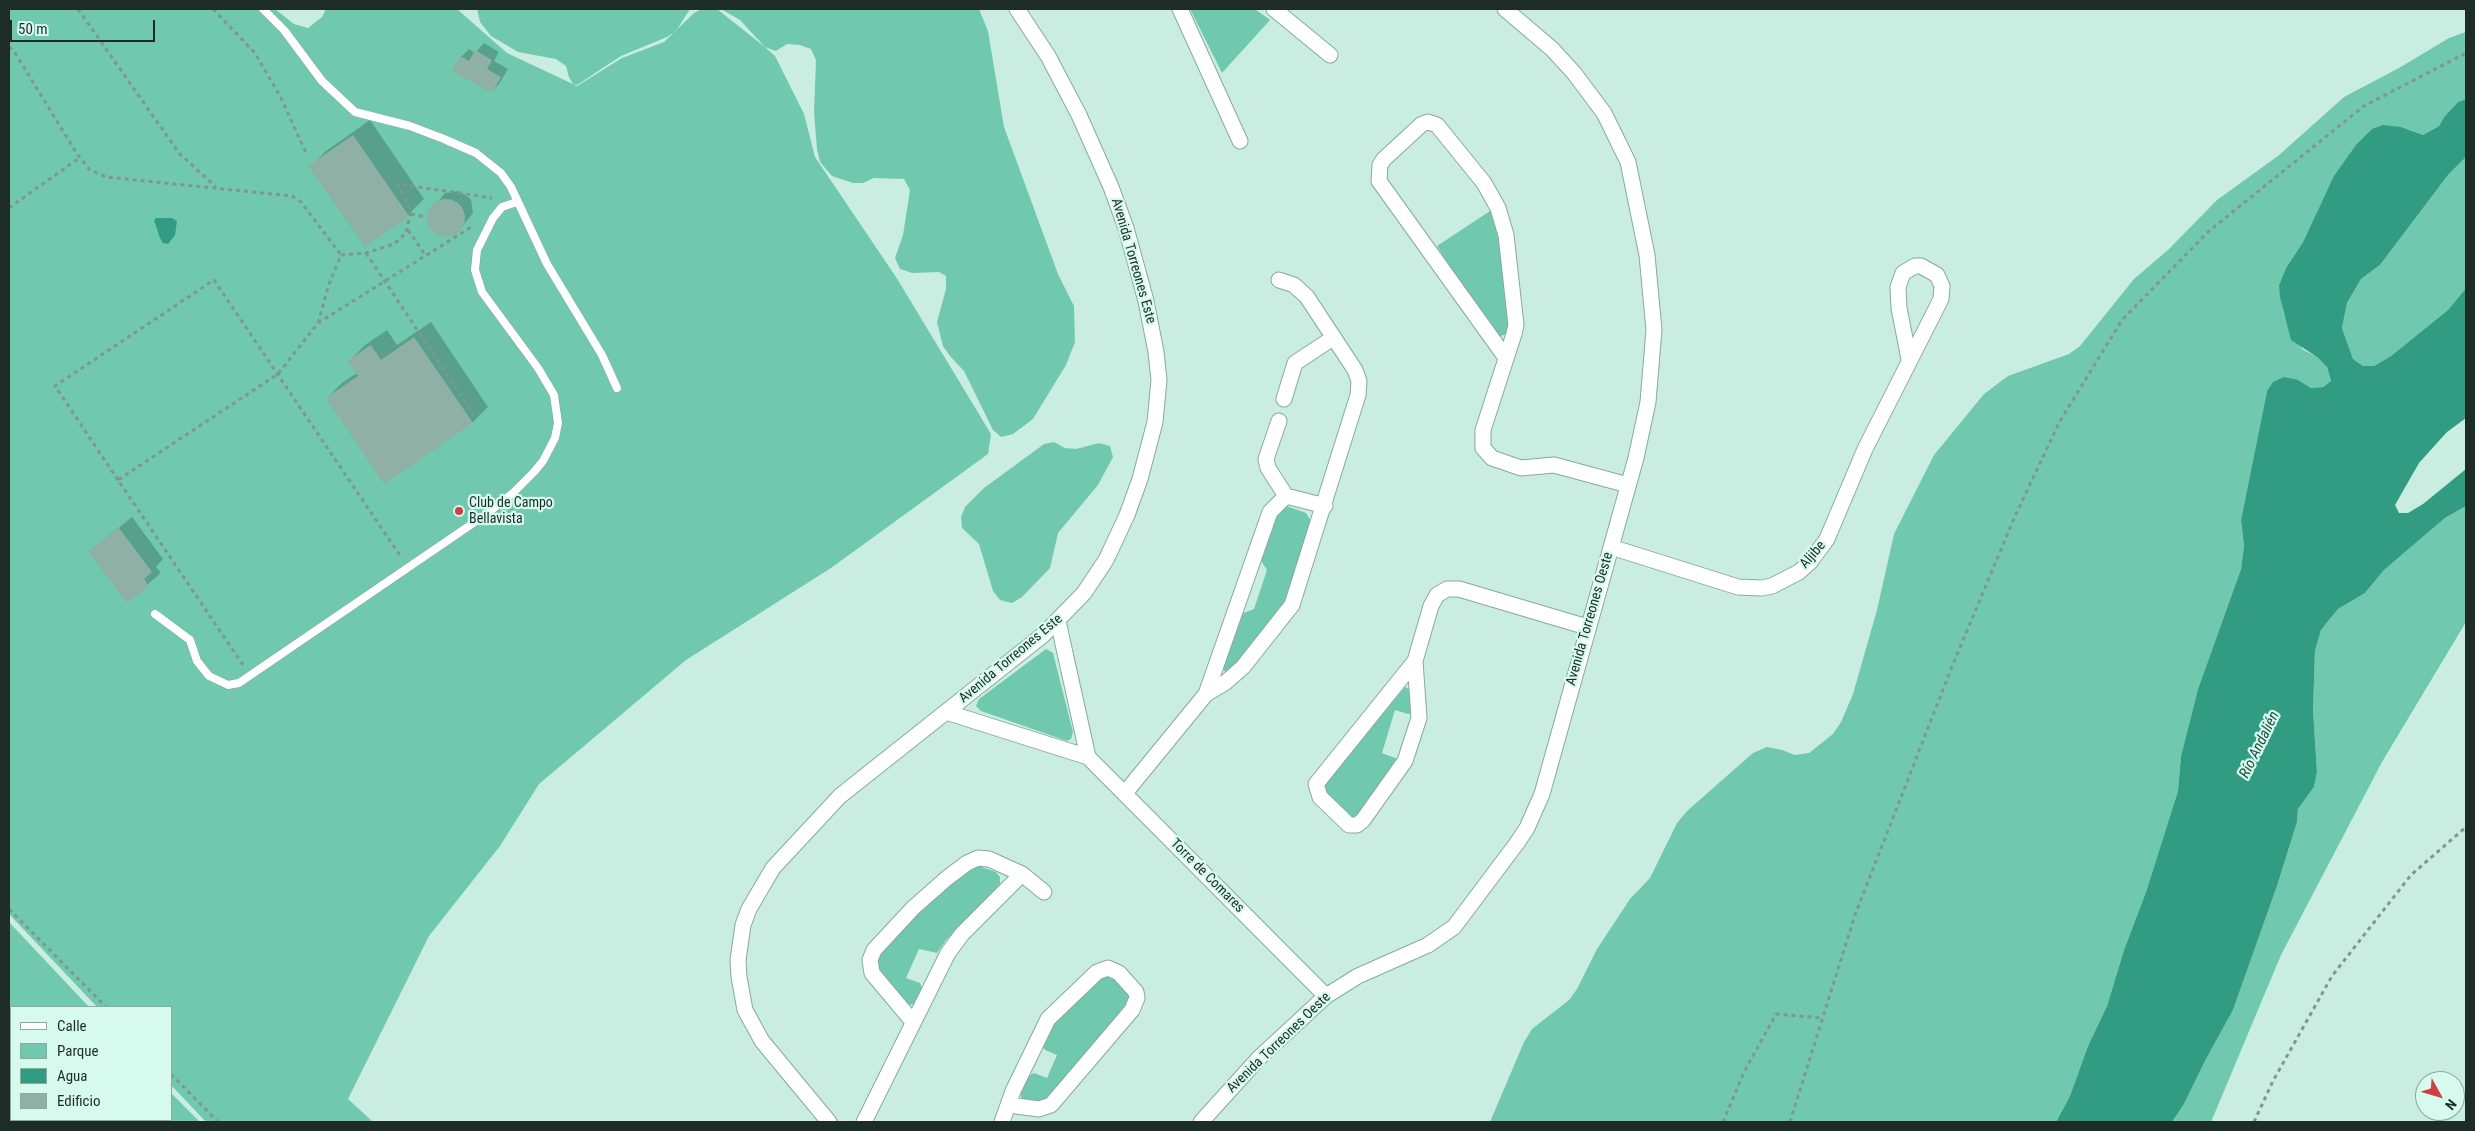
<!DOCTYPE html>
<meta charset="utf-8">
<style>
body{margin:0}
#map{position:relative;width:2475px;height:1131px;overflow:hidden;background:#caede1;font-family:"Roboto Condensed",sans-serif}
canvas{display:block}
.frame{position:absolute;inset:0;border:10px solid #1e2c27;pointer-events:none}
.legend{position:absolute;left:10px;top:1006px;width:162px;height:115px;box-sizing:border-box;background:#d7faee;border:1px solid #8da89e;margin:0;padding:6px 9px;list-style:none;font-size:15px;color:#1e2c27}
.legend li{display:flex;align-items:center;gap:10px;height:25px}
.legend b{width:25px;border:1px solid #8da89e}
.north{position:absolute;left:2415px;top:1071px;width:50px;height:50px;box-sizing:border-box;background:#d7faee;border:1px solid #8da89e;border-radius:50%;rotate:129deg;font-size:14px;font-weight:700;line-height:20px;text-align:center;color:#1e2c27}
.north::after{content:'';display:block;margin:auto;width:18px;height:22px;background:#cf4046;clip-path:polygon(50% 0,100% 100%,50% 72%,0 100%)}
.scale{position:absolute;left:10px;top:20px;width:145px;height:22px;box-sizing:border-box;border:2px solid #1e2c27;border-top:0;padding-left:6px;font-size:15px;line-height:18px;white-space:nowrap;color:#1e2c27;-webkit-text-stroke:4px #d7faee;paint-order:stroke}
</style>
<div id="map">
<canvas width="2475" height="1131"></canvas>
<div class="frame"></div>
<ul class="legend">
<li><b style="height:6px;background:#fff"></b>Calle</li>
<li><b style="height:14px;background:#70c9ae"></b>Parque</li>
<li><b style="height:14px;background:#319c81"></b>Agua</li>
<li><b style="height:14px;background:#8fb0a5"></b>Edificio</li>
</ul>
<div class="north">N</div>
<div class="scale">50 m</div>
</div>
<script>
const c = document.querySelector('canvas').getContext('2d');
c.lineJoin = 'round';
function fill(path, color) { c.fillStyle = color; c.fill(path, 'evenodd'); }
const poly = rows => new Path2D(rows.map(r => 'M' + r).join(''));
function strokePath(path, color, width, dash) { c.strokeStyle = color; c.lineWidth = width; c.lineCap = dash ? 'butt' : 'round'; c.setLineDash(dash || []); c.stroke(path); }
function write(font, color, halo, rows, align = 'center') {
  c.font = font + ' "Roboto Condensed",sans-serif'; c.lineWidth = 4.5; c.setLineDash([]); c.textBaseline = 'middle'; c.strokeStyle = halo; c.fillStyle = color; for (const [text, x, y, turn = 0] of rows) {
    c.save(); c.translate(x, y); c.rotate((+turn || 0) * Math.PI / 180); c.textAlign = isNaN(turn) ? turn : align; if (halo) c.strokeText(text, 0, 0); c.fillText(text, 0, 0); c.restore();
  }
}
fill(poly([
 [9,9,275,9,294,24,308,28,322,17,326,9,457,9,507,53,577,86,622,58,664,42,694,13,702,9,717,9,765,47,740,20,721,9,979,9,988,31,1004,127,1058,274,1074,306,1075,342,1066,365,1033,419,1013,434,1001,437,993,430,964,371,950,356,943,346,937,322,946,289,946,276,939,272,912,273,900,269,895,258,903,235,910,190,904,179,874,178,863,183,853,183,832,176,820,162,817,149,814,113,816,60,811,49,800,45,787,44,776,51,765,47,775,56,804,114,815,157,896,277,991,434,988,454,831,568,686,660,539,784,500,846,429,936,348,1099,373,1122,206,1122,171,1085,171,1007,97,1007,9,914],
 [477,9,690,9,676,31,667,37,621,56,577,85,573,84,569,77,566,66,556,59,518,52,491,36,480,22],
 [1190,9,1255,9,1270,20,1222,73],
 [2466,32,2466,99,2458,102,2444,117,2439,126,2423,135,2401,127,2323,200,2303,242,2286,268,2279,285,2284,314,2302,349,2317,357,2327,367,2331,381,2323,387,2311,388,2298,380,2267,391,2241,520,2244,546,2241,569,2198,689,2181,756,2178,791,2146,892,2124,950,2107,1006,2088,1046,2070,1096,2056,1122,1490,1122,1524,1042,1532,1029,1569,1000,1577,989,1597,949,1630,899,1650,878,1677,823,1687,811,1753,753,1767,747,1782,750,1795,755,1809,753,1833,734,1841,722,1853,694,1877,610,1894,534,1934,455,1984,394,2008,376,2069,354,2080,346,2134,279,2169,249,2217,200,2278,156,2344,97,2399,68,2449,38],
 [2466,157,2466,288,2448,310,2391,356,2374,366,2363,366,2353,359,2342,328,2347,303,2361,279,2380,265,2448,175],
 [1490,211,1495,219,1511,323,1508,333,1501,336,1491,332,1437,246],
 [1054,442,1065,448,1076,449,1099,443,1110,446,1113,457,1098,485,1058,533,1050,568,1022,597,1012,603,1000,600,993,591,979,544,962,528,961,517,965,507,984,488,1044,444],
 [1284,505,1306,513,1311,521,1289,600,1232,672,1226,673,1223,669,1241,614,1254,609,1267,570,1259,558,1275,514],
 [2466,506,2466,622,2382,762,2281,955,2211,1122,2172,1122,2184,1104,2205,1061,2233,1010,2277,886,2297,822,2298,809,2314,787,2317,772,2313,710,2315,651,2321,630,2338,609,2365,593,2384,570,2445,518],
 [1046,649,1053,653,1073,732,1071,739,1067,741,981,711,976,706,979,699],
 [1405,687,1411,690,1412,713,1408,714,1395,710,1382,753,1398,759,1358,818,1351,820,1324,794,1322,786],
 [976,865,996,872,1000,877,1000,884,946,940,937,953,919,949,906,978,920,983,922,988,914,1004,907,1005,878,968,877,957,923,906],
 [9,922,89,1007,11,1007,11,1120,171,1120,171,1093,200,1122,9,1122],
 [1102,975,1112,976,1128,992,1130,997,1127,1003,1049,1099,1038,1103,1025,1101,1021,1097,1021,1091,1029,1076,1034,1073,1047,1078,1057,1055,1045,1050,1043,1047,1055,1020]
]), '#70c9ae');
fill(poly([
 [2466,99,2466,157,2448,175,2380,265,2361,279,2347,303,2342,328,2353,359,2363,366,2374,366,2391,356,2448,310,2466,288,2466,418,2447,432,2419,463,2395,505,2399,513,2408,513,2423,504,2466,469,2466,506,2445,518,2384,570,2365,593,2338,609,2321,630,2315,651,2313,710,2317,772,2314,787,2298,809,2297,822,2277,886,2233,1010,2205,1061,2184,1104,2172,1122,2056,1122,2070,1096,2088,1046,2107,1006,2124,950,2146,892,2178,791,2181,756,2198,689,2241,569,2244,546,2241,520,2267,391,2273,382,2284,377,2298,380,2311,388,2323,387,2331,381,2327,367,2317,357,2291,340,2280,297,2279,285,2286,268,2303,242,2334,176,2356,145,2372,129,2383,125,2401,127,2423,135,2439,126,2444,117,2458,102],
 [156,218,172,218,177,221,175,235,168,244,163,243,160,238,154,220]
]), '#319c81');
fill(poly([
 [484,43,499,52,494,61,508,69,499,84,492,92,461,57,469,49,475,53],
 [370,120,424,199,408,215,365,245,310,167,326,151],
 [459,191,471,199,473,213,457,233,443,236,431,228,428,214,445,193],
 [431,322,488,407,472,423,327,398,343,382,357,373,349,361,365,345,387,330,397,345],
 [132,517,163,559,156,567,161,573,128,601,90,551]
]), '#0003');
fill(poly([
 [475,50,492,60,487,69,501,77,492,93,452,71,460,56,469,61],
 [353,135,409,216,365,247,308,166],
 '427 218a19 19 0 1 1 38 0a19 19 0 1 1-38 0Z',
 [414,337,473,423,384,484,326,398,358,376,347,361,371,345,381,360],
 [119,528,152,572,144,579,149,586,127,603,88,551]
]), '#8fb0a5');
const service = poly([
 [263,9,284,30,322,81,355,112,410,126,444,139,476,153,501,173,511,187,547,264,602,355,617,388],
 [155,614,190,640,197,661,209,676,228,685,239,683,488,513,514,492,534,472,543,461,555,438,558,423,554,395,538,368,482,292,475,270,477,250,493,218,502,207,517,202]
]);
const minor = poly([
 [1180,9,1240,141],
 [1274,9,1330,55],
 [1506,358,1379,181,1380,165,1384,159,1422,124,1428,122,1437,125,1484,183,1498,208,1506,235,1516,325,1514,334,1483,430,1483,448,1492,458,1521,468,1554,465,1628,485],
 [1284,399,1295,363,1333,338],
 [1279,421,1266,459,1268,468,1286,496,1325,506],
 [1611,547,1738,587,1761,588,1772,586,1799,572,1810,562,1827,539,1865,449,1941,299,1942,286,1937,275,1921,266,1915,266,1903,273,1898,287,1899,308,1909,359],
 [1058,621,1088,757],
 [1415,661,1316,784,1320,797,1349,825,1357,825,1363,820,1405,761,1419,718,1415,661,1431,606,1437,595,1447,589,1459,589,1587,627],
 [1206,694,1270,512,1286,496],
 [946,712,1088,757,1326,996],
 [1125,793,1206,694,1226,682,1243,667,1292,605,1358,395,1359,381,1355,370,1307,297,1294,285,1279,280],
 [913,1022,872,973,870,960,874,950,913,908,947,878,967,863,978,858,989,859,1022,874,1044,892],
 [829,1122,762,1041,745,1010,739,977,738,960,743,925,749,909,773,868,840,796,1043,635,1084,593,1106,560,1127,515,1140,479,1155,422,1159,380,1156,352,1146,301,1126,228,1111,187,1079,115,1048,56,1017,9],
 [864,1122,948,953,962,934,1022,874],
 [1002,1122,1013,1091,1048,1019,1097,972,1108,968,1119,973,1136,992,1137,998,1132,1010,1051,1105,1039,1109,1009,1105],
 [1201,1122,1259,1058,1326,996,1358,976,1428,945,1454,927,1517,843,1527,828,1542,794,1636,458,1648,402,1654,330,1647,255,1628,162,1604,113,1574,73,1552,49,1505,9]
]);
strokePath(service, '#88a99e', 9);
strokePath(minor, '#88a99e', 17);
strokePath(poly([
 [78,9,179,153,216,187],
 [213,9,255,53,281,98,307,155],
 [9,47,14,51,77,154,90,170,106,177,292,196,301,202,341,255],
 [9,208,79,158],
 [411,214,427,217],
 [408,230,426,256],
 [366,253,474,415],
 [318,323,329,284,341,255,366,253,394,244,406,233,411,210,398,184,492,198],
 [118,480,55,386,214,280,401,557],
 [243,665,118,480,278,374,318,323,473,226],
 [9,909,106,1007],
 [171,1074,218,1122],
 [1723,1122,1744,1072,1776,1014,1822,1018],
 [1790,1122,1855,915,1951,669,2015,516,2060,421,2122,320,2209,231,2364,106,2466,53],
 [2254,1122,2273,1081,2332,976,2411,875,2466,827]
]), '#7e988f', 3, [4, 4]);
strokePath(service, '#fff', 8);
strokePath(minor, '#fff', 15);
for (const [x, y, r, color] of [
 [459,511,5,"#cf4046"]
]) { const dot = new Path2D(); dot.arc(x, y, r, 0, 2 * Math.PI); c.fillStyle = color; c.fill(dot); strokePath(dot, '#d7faee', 2); }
write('14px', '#1e2c27', '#d7faee', [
 ["Avenida Torreones Este",1133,261,74],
 ["Aljibe",1813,555,-49],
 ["Avenida Torreones Oeste",1590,619,-74],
 ["Avenida Torreones Este",1011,659,-40],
 ["Torre de Comares",1207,876,45],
 ["Avenida Torreones Oeste",1279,1043,-44]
]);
write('14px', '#1e2c27', '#d7faee', [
 ["Club de Campo",469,503],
 ["Bellavista",469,519]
], 'left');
write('italic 15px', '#204c40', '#d7faee', [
 ["Río Andalién",2260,745,-64]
]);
</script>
